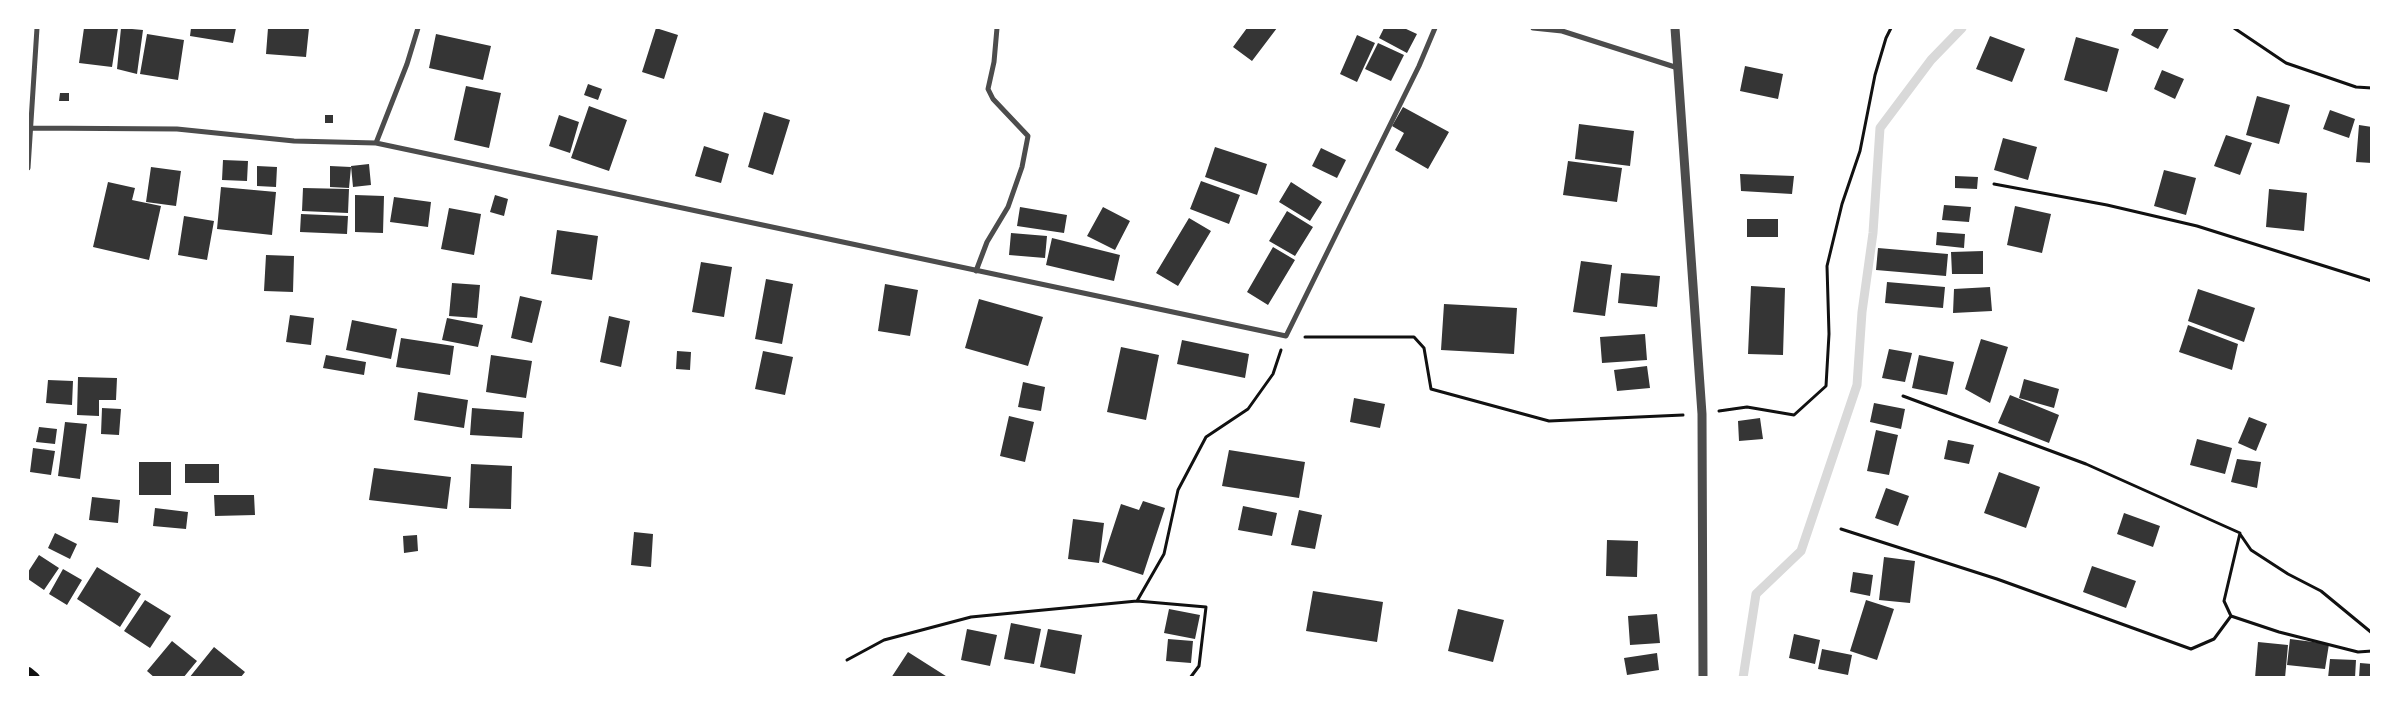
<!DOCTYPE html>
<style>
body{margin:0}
#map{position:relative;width:2399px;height:705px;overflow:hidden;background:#fff;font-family:"Space Grotesk",sans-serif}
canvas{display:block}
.frame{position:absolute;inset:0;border:29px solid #fff;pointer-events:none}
</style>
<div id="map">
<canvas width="2399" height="705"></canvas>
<div class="frame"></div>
</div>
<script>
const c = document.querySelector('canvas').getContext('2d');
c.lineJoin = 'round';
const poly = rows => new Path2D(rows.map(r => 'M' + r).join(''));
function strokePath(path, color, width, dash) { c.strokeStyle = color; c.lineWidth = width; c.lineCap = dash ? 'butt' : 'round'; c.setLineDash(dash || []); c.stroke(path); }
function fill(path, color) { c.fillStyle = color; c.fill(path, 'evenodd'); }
strokePath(poly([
 [1743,678,1756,594,1801,551,1857,385,1862,312,1873,233,1880,128,1931,60,1962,28]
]), '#d9d9d9', 9);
fill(poly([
 [84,28,118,28,112,67,79,63],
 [121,28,143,30,137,74,117,69],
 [191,28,236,28,233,43,190,36],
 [268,28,309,28,306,57,266,54],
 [656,28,678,35,664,79,642,72],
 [1247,28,1277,28,1252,61,1233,47],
 [1384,28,1404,28,1417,34,1407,53,1379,38],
 [2135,28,2169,28,2158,49,2131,35],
 [147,34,184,40,178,80,140,74],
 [436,34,491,46,483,80,429,68],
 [1357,35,1375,43,1357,82,1340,74],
 [1990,36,2025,49,2012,82,1976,69],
 [2076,37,2119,49,2107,92,2064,80],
 [1378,43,1404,55,1391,81,1365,69],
 [1745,66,1783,74,1778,99,1740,91],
 [2162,70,2184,79,2175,99,2154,89],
 [588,84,602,89,598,100,584,95],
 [466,86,501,93,489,148,454,140],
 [60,93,69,93,69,101,59,101],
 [2257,96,2290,105,2279,144,2246,135],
 [589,106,627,120,609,171,571,158],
 [1403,107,1449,132,1428,169,1395,150,1404,133,1392,126],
 [2330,110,2355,119,2349,138,2323,129],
 [764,112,790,120,773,175,748,167],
 [325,115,333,115,333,123,325,123],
 [559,115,579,122,570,153,549,146],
 [1579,124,1634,131,1630,166,1575,159],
 [2359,125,2372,127,2372,163,2356,162],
 [2226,135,2252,143,2240,175,2214,166],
 [2003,138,2037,147,2028,180,1994,170],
 [704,146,729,154,721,183,695,176],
 [1215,147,1267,164,1257,195,1205,177],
 [1321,148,1346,160,1337,178,1312,166],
 [223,160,248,161,247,181,222,180],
 [1568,161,1622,168,1617,202,1563,195],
 [369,164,371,185,353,187,351,166],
 [257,166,277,167,276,187,257,186],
 [330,166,351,167,349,188,330,187],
 [151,167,181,171,176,206,146,202],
 [2164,170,2196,178,2186,215,2154,206],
 [1740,174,1794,176,1792,194,1741,191],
 [1955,176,1978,177,1977,189,1955,188],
 [1201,181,1240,195,1229,224,1190,209],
 [108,182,135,188,132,200,161,206,149,260,93,247],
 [1291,182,1322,202,1310,221,1279,202],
 [221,187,276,192,272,235,217,229],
 [303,188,349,189,348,213,302,211],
 [2269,189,2307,193,2304,231,2266,227],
 [355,195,384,196,383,233,355,232],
 [495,195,508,199,504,216,490,212],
 [394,197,431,202,428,227,390,222],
 [1944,205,1971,207,1969,222,1942,220],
 [2015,206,2051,214,2042,253,2007,245],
 [1020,207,1067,215,1064,233,1017,226],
 [1103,207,1130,221,1115,250,1087,236],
 [449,208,481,214,474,255,441,249],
 [1287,211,1313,227,1295,256,1269,241],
 [301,214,348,216,347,234,300,232],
 [184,216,214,221,207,260,178,255],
 [1189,218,1211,231,1178,286,1156,273],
 [1747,219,1778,219,1778,237,1747,237],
 [557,230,598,236,592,280,551,274],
 [1937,232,1965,234,1964,248,1936,245],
 [1011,233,1047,236,1045,258,1009,255],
 [1052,238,1120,255,1114,281,1046,265],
 [1273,247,1295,260,1268,305,1247,292],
 [1878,248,1948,254,1946,276,1876,270],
 [1983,251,1983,274,1952,274,1951,252],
 [266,255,294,256,293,292,264,291],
 [1581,261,1612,265,1605,316,1573,312],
 [701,262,732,267,724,317,692,312],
 [1621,273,1660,276,1657,307,1618,303],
 [766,279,793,284,782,344,755,339],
 [1887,282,1945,287,1943,308,1885,303],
 [452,283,480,285,477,318,449,316],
 [885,284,918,290,910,336,878,331],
 [1751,286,1785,288,1783,355,1748,354],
 [1990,287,1992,311,1953,313,1954,289],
 [2198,289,2255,308,2244,342,2188,321],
 [520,296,542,301,532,343,511,338],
 [979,299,1043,317,1028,366,965,348],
 [1444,304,1517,308,1514,354,1441,350],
 [290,315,314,318,311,345,286,342],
 [609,316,630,321,621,367,600,362],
 [447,318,483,325,478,347,442,340],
 [352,320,397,329,391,359,346,350],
 [2188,325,2238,344,2232,370,2179,352],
 [1645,334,1647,360,1602,363,1600,337],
 [401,338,454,346,450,375,396,367],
 [1981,339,2008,347,1990,403,1965,389],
 [1182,340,1249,354,1245,378,1177,364],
 [1121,347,1159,355,1146,420,1107,412],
 [1889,349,1912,353,1905,382,1882,378],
 [677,351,691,352,690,370,676,369],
 [763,351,793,357,785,395,755,389],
 [326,355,366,362,364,375,323,368],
 [491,355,532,361,526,398,486,392],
 [1919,355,1954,362,1947,395,1912,388],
 [1647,366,1650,388,1617,391,1614,370],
 [78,377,117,378,116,400,99,400,99,416,77,415],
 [2024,379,2059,389,2054,408,2019,398],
 [48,380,73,381,72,405,46,403],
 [1023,382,1045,387,1041,411,1018,407],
 [418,392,468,400,464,428,414,420],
 [2010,395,2059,415,2049,443,1998,423],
 [1354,398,1385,404,1380,428,1350,422],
 [1874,403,1905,409,1901,429,1870,422],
 [102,408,121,409,119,435,101,434],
 [472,408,524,412,522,438,470,435],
 [1009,416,1034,422,1025,462,1000,456],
 [2249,417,2267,424,2256,451,2238,443],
 [1760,418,1763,439,1739,441,1738,421],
 [65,422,87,424,80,479,58,476],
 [39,427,57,429,55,444,36,442],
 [1876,430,1898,435,1889,475,1867,471],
 [2197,439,2232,448,2225,474,2190,465],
 [1948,440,1974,445,1969,464,1944,459],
 [33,448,55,451,51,475,30,472],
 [1229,450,1305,462,1299,498,1222,486],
 [2237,459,2261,462,2257,488,2231,482],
 [139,462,171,462,171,495,139,495],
 [185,464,219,464,219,483,185,483],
 [471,464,512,466,511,509,469,508],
 [374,468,451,477,447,509,369,500],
 [1999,472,2040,487,2026,528,1984,513],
 [1886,488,1909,496,1898,526,1875,518],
 [214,495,254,495,255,515,215,516],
 [92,497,120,500,118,523,89,520],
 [1143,501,1165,508,1143,575,1102,562,1121,504,1139,510],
 [1243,506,1277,513,1272,536,1238,530],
 [155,508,188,512,186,529,153,526],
 [1299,510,1322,515,1315,549,1291,545],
 [2124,513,2160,526,2153,547,2117,534],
 [1073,519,1104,523,1099,563,1068,559],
 [634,532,653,534,651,567,631,565],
 [55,533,77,544,70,559,48,548],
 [417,535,418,551,404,553,403,536],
 [1607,540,1638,541,1637,577,1606,576],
 [39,555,59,568,44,590,28,579,28,572],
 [1884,557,1915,561,1910,603,1879,600],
 [2092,566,2136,581,2126,608,2083,592],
 [97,567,141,594,120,627,77,599],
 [63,569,82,580,67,605,49,594],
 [1853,572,1873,575,1870,596,1850,592],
 [1313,591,1383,602,1377,642,1306,631],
 [145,600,171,616,150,648,124,631],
 [1866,600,1894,609,1877,660,1850,651],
 [1169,609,1200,615,1195,639,1164,633],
 [1458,609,1504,620,1493,662,1448,651],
 [1657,614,1660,643,1630,645,1628,616],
 [1011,623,1041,629,1034,664,1004,659],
 [967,629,997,635,990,666,961,660],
 [1048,629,1082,635,1075,674,1040,667],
 [1794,634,1820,640,1815,664,1789,658],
 [1168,639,1193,641,1191,663,1166,661],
 [2290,639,2329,644,2325,669,2287,665],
 [172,641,197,661,183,678,155,678,147,671],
 [2258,642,2288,645,2285,678,2255,678],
 [214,647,245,672,240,678,189,678],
 [1822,649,1852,655,1848,675,1818,669],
 [908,652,949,678,891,678],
 [1657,653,1659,670,1627,675,1624,658],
 [2330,659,2356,660,2355,678,2328,678],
 [2360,663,2372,664,2372,678,2359,678]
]), '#353535');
strokePath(poly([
 [2234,28,2286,63,2356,87,2372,88],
 [1994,184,2107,205,2197,226,2372,281],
 [1305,337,1414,337,1424,348,1431,389,1549,421,1683,415],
 [1903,396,2086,464,2240,533,2224,601,2231,616,2279,632,2358,652,2372,651],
 [1719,411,1747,407,1794,415,1826,386,1829,334,1827,266,1842,204,1860,151,1875,75,1886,38,1891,28],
 [1841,529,1997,579,2191,649,2214,639,2231,616],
 [2240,534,2251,550,2288,574,2321,591,2372,633],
 [847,660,884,640,971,617,1137,601],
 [1190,678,1199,666,1206,607,1137,601,1164,554,1178,490,1206,437,1248,409,1273,374,1281,350]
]), '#111', 3);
strokePath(poly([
 [1533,28,1562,31,1678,68],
 [30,128,177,129,294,141,376,143,1286,336,1419,66,1435,28],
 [376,143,407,64,418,28],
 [28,168,37,28],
 [976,271,987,242,1008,207,1022,167,1028,136,993,99,988,89,994,62,997,28]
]), '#4c4c4c', 5);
strokePath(poly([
 [1675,28,1702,414,1703,678]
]), '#4c4c4c', 9);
strokePath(poly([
 [28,673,34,678]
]), '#111', 12);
</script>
